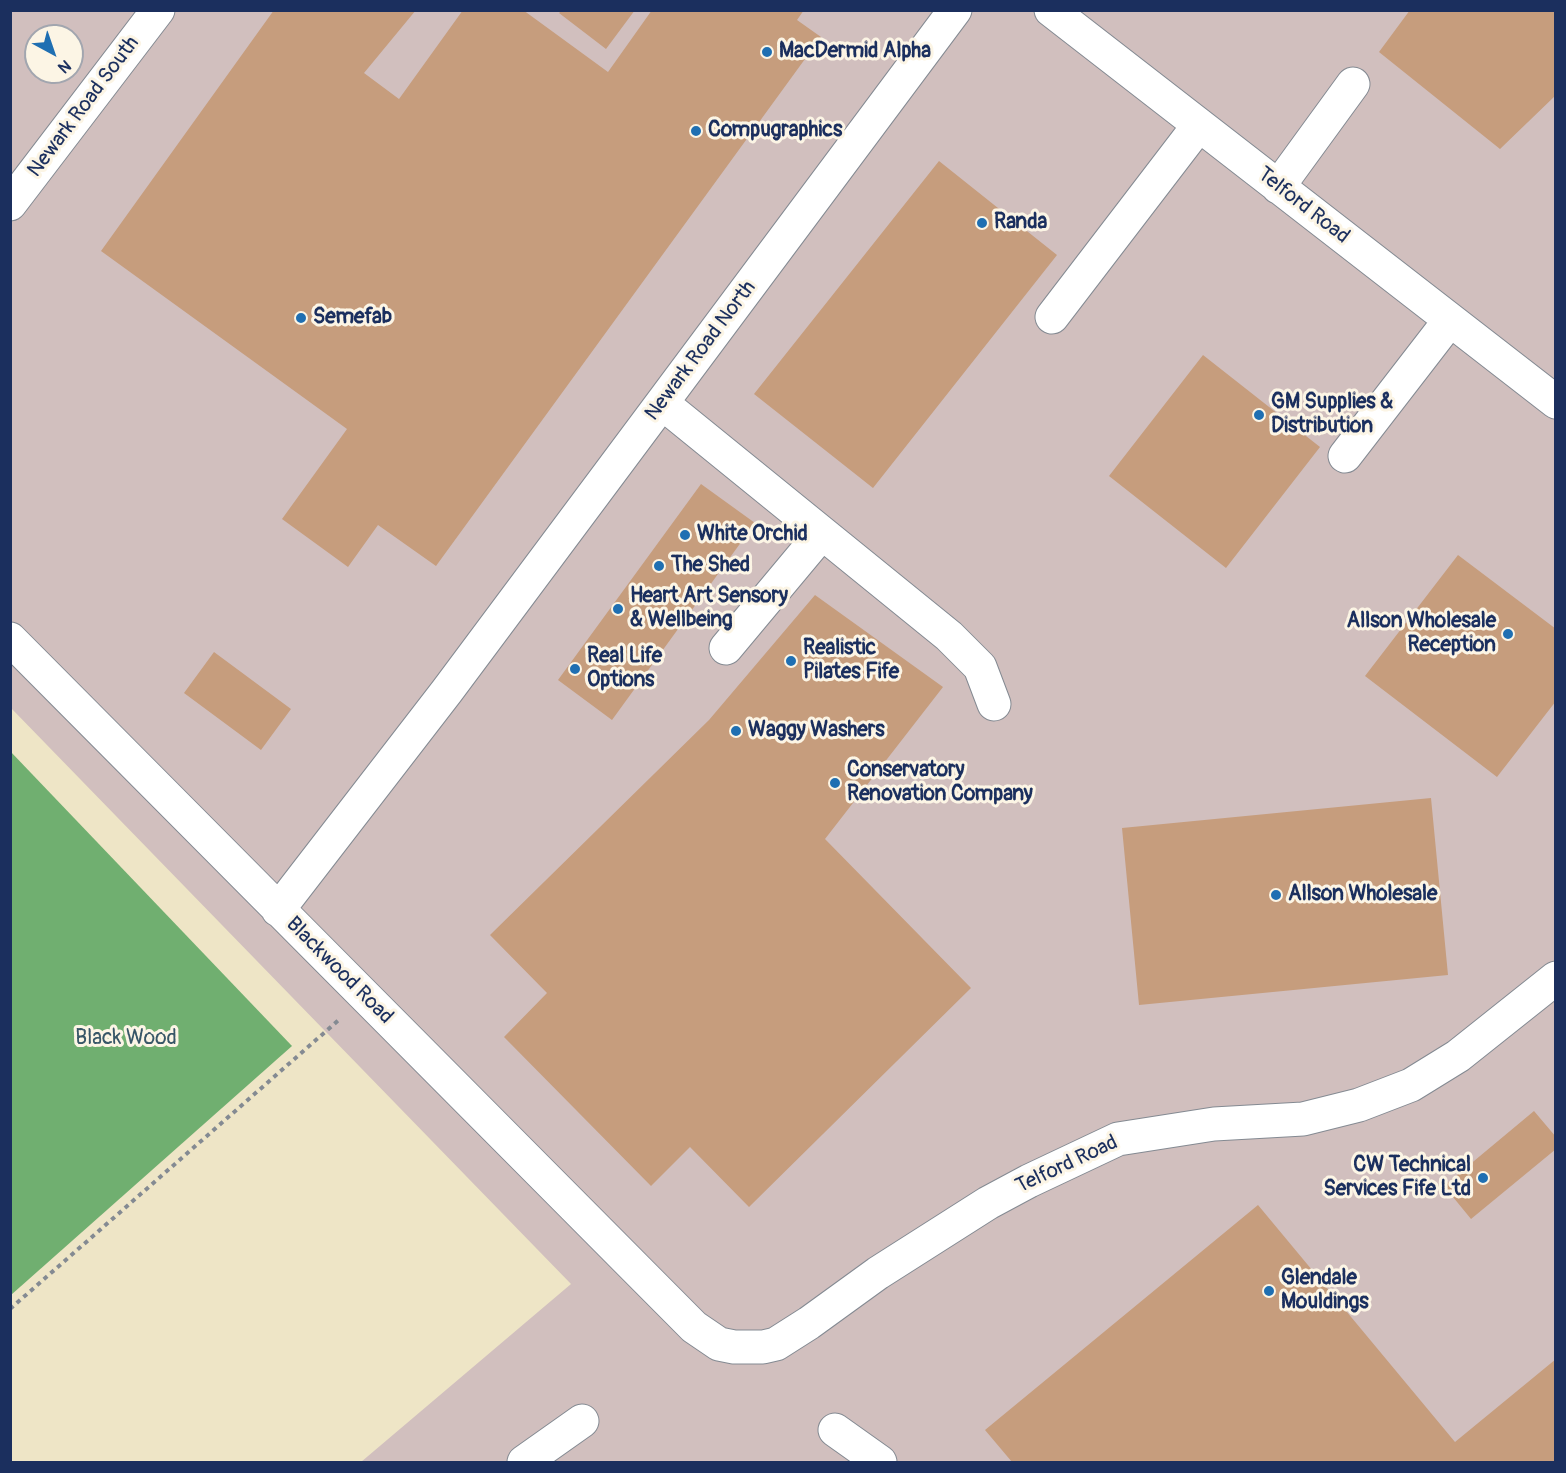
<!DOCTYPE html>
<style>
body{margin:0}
#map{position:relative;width:1566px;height:1473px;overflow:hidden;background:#eee5c6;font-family:Pangolin,sans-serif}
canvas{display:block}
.frame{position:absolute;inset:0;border:12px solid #1b2f5e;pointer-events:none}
.north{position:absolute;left:24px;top:24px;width:60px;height:60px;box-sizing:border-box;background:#fcf5e5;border:2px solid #a2a6af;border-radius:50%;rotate:140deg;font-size:16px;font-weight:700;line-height:24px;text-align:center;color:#1b2f5e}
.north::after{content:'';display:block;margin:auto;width:21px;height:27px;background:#1f6fb2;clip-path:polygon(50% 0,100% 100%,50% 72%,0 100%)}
</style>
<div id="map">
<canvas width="1566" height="1473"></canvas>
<div class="frame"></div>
<div class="north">N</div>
</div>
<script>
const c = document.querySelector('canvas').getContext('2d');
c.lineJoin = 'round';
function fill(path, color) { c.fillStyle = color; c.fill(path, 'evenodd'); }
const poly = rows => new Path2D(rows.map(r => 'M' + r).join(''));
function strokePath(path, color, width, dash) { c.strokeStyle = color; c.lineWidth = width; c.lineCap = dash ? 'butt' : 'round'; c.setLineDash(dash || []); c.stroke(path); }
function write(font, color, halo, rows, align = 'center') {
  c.font = font + ' Pangolin,sans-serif'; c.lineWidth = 6; c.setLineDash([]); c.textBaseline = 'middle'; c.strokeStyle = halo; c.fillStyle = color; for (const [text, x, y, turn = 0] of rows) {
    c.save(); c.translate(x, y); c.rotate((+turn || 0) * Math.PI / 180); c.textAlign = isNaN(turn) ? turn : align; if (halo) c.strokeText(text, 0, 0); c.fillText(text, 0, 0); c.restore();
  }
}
fill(poly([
 [11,11,1555,11,1555,1462,361,1462,571,1284,11,708],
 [36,36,72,36,72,72,36,72]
]), '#d1bfbe');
fill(poly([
 [10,751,292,1046,11,1295,10,1295]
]), '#70af70');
fill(poly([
 [274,10,416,10,364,73,399,99,463,10,523,10,608,72,652,10,804,10,797,20,821,37,436,566,378,525,348,567,282,519,347,429,101,251],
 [562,10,635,10,606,49,559,13],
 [1410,10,1556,10,1556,95,1500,149,1379,52],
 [939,161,1057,255,873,488,754,394],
 [1203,355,1320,447,1226,568,1109,476],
 [701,484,755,523,612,720,558,680],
 [1458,555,1556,629,1556,701,1497,777,1365,676],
 [815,595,943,687,825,839,971,988,749,1207,690,1147,651,1186,504,1037,547,993,490,935,709,720],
 [214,652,291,709,261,750,184,693],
 [1431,798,1448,975,1139,1005,1122,828],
 [1534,1111,1556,1137,1556,1149,1471,1219,1444,1186],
 [1258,1205,1455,1442,1556,1359,1556,1462,1012,1462,985,1430]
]), '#c69d7d');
const minor = poly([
 [1051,10,1556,402],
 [1278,187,1353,84],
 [10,204,158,10],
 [1052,317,1199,125],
 [662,403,949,636,980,667,994,704],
 [1345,456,1450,320],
 [10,639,694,1327,719,1344,734,1347,763,1347,776,1344,809,1323,878,1273,988,1203,1029,1181,1118,1139,1214,1124,1303,1119,1359,1105,1411,1085,1458,1056,1556,978],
 [726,648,822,533],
 [278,910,447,691,955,10],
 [835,1430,880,1462],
 [524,1462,582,1421]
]);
strokePath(minor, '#848a92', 35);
strokePath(poly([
 [10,1309,341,1018]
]), '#848a92', 4, [4.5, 4.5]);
strokePath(minor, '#fff', 33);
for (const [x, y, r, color] of [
 [767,52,6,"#1f6fb2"],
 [696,131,6,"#1f6fb2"],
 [982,223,6,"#1f6fb2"],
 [301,318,6,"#1f6fb2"],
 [1259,415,6,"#1f6fb2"],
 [685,535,6,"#1f6fb2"],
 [659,566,6,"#1f6fb2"],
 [618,609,6,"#1f6fb2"],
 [1508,634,6,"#1f6fb2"],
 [791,661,6,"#1f6fb2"],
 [575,669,6,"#1f6fb2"],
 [736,731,6,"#1f6fb2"],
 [835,783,6,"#1f6fb2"],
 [1276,895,6,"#1f6fb2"],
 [1483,1178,6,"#1f6fb2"],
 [1269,1291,6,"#1f6fb2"]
]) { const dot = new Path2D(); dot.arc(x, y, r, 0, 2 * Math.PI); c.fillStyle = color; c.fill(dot); strokePath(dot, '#fcf5e5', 2); }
write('bold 21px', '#1b2f5e', '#fcf5e5', [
 ["MacDermid Alpha",779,52],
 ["Compugraphics",708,131],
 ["Randa",994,223],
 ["Semefab",313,318],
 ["GM Supplies &",1271,403],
 ["Distribution",1271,427],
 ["White Orchid",697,535],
 ["The Shed",671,566],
 ["Heart Art Sensory",630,597],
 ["& Wellbeing",630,621],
 ["Allson Wholesale",1496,622,"right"],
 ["Reception",1496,646,"right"],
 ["Realistic",803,649],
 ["Pilates Fife",803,673],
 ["Real Life",587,657],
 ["Options",587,681],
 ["Waggy Washers",748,731],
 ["Conservatory",847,771],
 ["Renovation Company",847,795],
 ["Allson Wholesale",1288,895],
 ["CW Technical",1471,1166,"right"],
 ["Services Fife Ltd",1471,1190,"right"],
 ["Glendale",1281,1279],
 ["Mouldings",1281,1303]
], 'left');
write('21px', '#1b2f5e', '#fcf5e5', [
 ["Newark Road South",84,107,-53],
 ["Telford Road",1303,206,38],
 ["Newark Road North",701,351,-53],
 ["Blackwood Road",339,971,45],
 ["Telford Road",1067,1165,-25]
]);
write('21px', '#375667', '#fcf5e5', [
 ["Black Wood",126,1039]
]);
</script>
